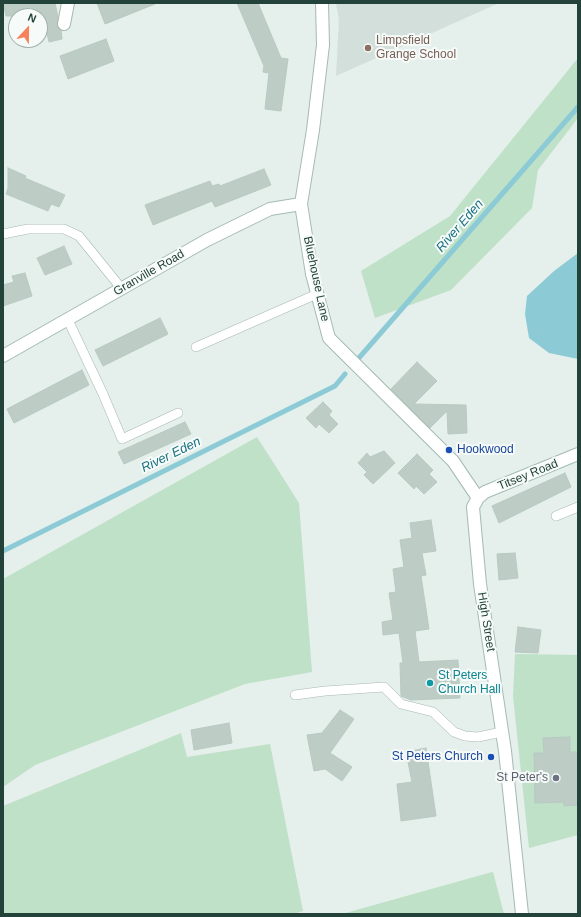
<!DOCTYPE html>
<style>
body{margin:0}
#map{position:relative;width:581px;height:917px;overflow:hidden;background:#e5efeb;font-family:Arial,sans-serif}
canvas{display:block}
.frame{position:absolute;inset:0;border:4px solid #23423a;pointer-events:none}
.north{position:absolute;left:8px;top:8px;width:40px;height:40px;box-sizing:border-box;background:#f6fbf9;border:1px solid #a2b1ad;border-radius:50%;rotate:22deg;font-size:11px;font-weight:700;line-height:16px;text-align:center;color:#23423a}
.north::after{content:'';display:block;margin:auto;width:14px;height:18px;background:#f8805a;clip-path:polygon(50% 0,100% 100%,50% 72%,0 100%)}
</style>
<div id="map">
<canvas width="581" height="917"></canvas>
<div class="frame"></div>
<div class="north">N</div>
</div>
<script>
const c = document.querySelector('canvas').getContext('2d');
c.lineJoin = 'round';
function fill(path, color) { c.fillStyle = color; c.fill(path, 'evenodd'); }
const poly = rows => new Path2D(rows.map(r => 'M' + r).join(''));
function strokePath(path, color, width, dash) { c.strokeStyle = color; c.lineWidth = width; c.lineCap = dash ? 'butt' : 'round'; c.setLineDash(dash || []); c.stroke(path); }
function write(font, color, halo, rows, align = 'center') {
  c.font = font + ' Arial,sans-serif'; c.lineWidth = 4; c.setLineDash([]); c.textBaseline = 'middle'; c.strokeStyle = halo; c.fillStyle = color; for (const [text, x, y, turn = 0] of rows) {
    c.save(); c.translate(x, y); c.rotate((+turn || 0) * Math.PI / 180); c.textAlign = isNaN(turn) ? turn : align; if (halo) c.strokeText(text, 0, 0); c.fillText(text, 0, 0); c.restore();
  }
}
fill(poly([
 [336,3,499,3,336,76,339,20]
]), '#d3dfda');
fill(poly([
 [578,58,578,118,538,170,532,208,451,290,375,318,361,271,450,216],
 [257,437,299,503,312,672,245,684,35,765,3,787,3,579],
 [515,654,578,655,578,835,529,848,513,696],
 [181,733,187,757,270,744,303,911,293,914,3,914,3,806],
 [493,872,504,914,342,914,492,872]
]), '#bee1c7');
fill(poly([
 [578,253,578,359,549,353,529,338,525,314,527,296,554,271]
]), '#8ccbd6');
strokePath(poly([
 [358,359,578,107],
 [3,551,335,386,345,374]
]), '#8ccbd6', 5);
const building = poly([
 [3,3,55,3,58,17,57,26,61,30,62,39,49,42,43,16,6,16,3,3],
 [97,3,155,3,155,4,105,24,97,3],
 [237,3,258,3,281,58,288,59,281,111,265,109,269,73,263,72,264,66,237,3],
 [106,39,114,61,68,79,60,56,106,39],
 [8,168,26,176,25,178,65,195,59,207,51,204,48,211,6,194,8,188,8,168],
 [264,169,271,185,215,207,212,201,153,225,145,205,210,181,212,186,219,184,220,186,264,169],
 [64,246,72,264,45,275,37,258,64,246],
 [25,273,32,296,3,306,3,285,14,282,12,276,25,273],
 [160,318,168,334,103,366,95,350,160,318],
 [417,362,437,381,414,404,466,405,467,433,448,434,447,411,430,428,391,389,417,362],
 [82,370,89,385,14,423,7,409,82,370],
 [323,402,332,411,329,415,338,424,329,433,319,424,316,428,306,418,323,402],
 [185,422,191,434,124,464,118,452,185,422],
 [384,451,395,463,373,484,364,475,367,472,358,463,367,453,370,457,384,451],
 [417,454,433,470,429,474,437,482,424,494,416,486,414,489,398,473,417,454],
 [565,473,571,487,499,523,492,506,565,473],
 [431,520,436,551,422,553,426,575,421,576,429,629,415,631,419,662,458,660,460,698,411,700,401,696,400,663,403,663,399,633,383,635,382,622,393,620,389,593,396,592,393,569,404,567,400,540,412,538,410,523,431,520],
 [515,553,518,578,499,580,497,554,515,553],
 [518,627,541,630,538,653,515,652,518,627],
 [340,710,354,719,330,753,352,767,342,781,325,769,314,771,307,735,322,733,340,710],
 [229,723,232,743,194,750,191,730,229,723],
 [570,737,570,752,578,752,578,805,564,806,564,802,535,803,534,753,544,753,543,738,570,737],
 [426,748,436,816,401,821,397,784,412,782,406,752,426,748]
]);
fill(building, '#bdcdc6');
strokePath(building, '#b7c9c2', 1);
const lane = poly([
 [3,234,28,229,64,229,79,236,121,288],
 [68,320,103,394,122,439,178,413],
 [196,347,317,294],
 [556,516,578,507],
 [295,695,325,691,384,687,401,704,433,712,454,732,465,736,478,737,502,732]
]);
const street = poly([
 [64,24,68,3],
 [301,204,313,130,323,45,322,3]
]);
const secondary = poly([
 [3,356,207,240,270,209,301,204,312,274,329,338,453,461,478,498],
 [522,914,505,751,480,584,473,507,478,498,485,492,578,454]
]);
strokePath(lane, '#a7b8b2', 10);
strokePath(street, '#a7b8b2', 14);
strokePath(secondary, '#a3bbb3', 14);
strokePath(lane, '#fff', 9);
strokePath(street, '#fff', 12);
strokePath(secondary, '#fff', 12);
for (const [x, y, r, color] of [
 [368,48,4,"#8d6e63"],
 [449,450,4,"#1a4fb4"],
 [430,683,4,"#0f9aa8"],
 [491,757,4,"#1a4fb4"],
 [556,778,4,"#6b7280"]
]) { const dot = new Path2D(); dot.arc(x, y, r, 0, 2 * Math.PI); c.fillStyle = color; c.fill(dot); strokePath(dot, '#f6fbf9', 1.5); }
write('12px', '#785e54', '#f6fbf9', [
 ["Limpsfield",376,41],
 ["Grange School",376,55]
], 'left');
write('12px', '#23423a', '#f6fbf9', [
 ["Granville Road",149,273,-30],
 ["Bluehouse Lane",316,279,78],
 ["Titsey Road",528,475,-22],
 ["High Street",486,622,81]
]);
write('12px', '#164399', '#f6fbf9', [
 ["Hookwood",457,450],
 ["St Peters Church",483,757,"right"]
], 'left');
write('12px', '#0d838f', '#f6fbf9', [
 ["St Peters",438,676],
 ["Church Hall",438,690]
], 'left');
write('12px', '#5b616d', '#f6fbf9', [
 ["St Peter's",548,778]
], 'right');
write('italic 13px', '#197182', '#f6fbf9', [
 ["River Eden",460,226,-49],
 ["River Eden",171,455,-26]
]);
</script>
